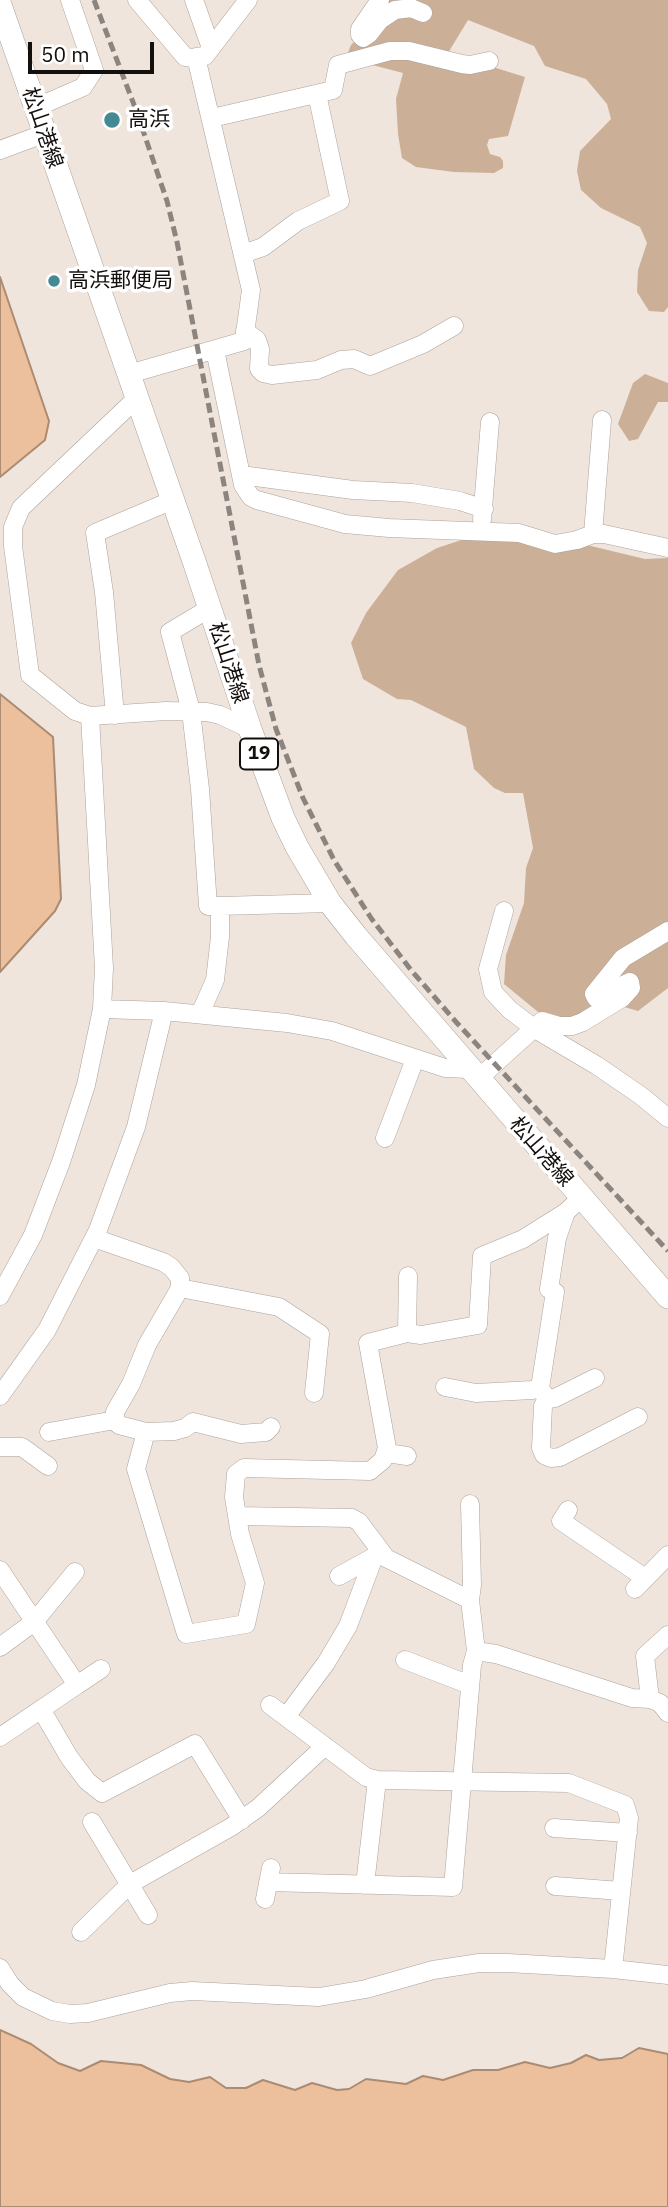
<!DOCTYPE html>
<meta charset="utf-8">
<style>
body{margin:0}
#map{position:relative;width:668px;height:2207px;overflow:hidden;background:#efe5dd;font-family:"IBM Plex Sans",sans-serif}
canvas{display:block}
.scale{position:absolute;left:28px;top:42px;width:126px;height:32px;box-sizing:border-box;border:4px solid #130f0d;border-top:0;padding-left:9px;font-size:21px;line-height:24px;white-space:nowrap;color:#130f0d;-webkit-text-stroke:5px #fff;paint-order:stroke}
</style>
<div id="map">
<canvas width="668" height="2207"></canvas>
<div class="scale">50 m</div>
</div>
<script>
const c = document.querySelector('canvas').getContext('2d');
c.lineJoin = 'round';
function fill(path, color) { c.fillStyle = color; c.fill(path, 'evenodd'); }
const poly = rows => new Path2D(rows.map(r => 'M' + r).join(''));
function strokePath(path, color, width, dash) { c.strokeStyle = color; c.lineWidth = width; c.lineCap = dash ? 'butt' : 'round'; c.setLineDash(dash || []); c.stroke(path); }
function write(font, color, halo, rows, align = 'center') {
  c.font = font + ' "IBM Plex Sans","Noto Sans JP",sans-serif'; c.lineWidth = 7; c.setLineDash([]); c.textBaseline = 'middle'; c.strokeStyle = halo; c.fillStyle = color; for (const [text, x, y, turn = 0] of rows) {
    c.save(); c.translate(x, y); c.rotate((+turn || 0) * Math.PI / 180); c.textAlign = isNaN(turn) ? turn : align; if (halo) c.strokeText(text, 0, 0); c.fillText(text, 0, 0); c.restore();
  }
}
fill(poly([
 [385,0,668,0,668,307,664,312,649,311,637,292,638,270,647,243,640,227,601,208,581,190,577,171,580,151,611,119,607,104,586,79,545,66,534,46,468,20,448,53,525,77,508,136,489,139,487,145,490,154,500,157,503,161,503,168,494,173,454,172,416,167,402,158,398,134,396,99,403,73,346,58,351,45,370,27],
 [645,374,668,383,668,402,658,402,638,439,629,441,618,424,633,383],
 [492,530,541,534,645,559,668,558,668,988,638,1011,621,1006,577,1021,538,1012,504,984,506,955,524,903,526,868,533,848,523,793,505,793,494,788,474,769,466,727,411,700,397,699,363,679,351,643,366,613,398,570,437,548]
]), '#ccaf97');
const water = poly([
 [0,277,49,421,45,440,0,477,0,277],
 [0,694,53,737,61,899,55,911,0,972,0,694],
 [0,2030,31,2044,58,2063,80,2071,101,2061,141,2065,170,2079,189,2082,210,2077,226,2088,246,2088,263,2080,295,2090,312,2083,337,2090,349,2089,366,2079,406,2084,423,2076,443,2080,473,2070,498,2070,525,2062,550,2068,571,2063,586,2055,599,2060,622,2058,639,2048,668,2054,668,2207,0,2207,0,2030]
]);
fill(water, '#ecc09d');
strokePath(water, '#ab8b72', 2);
const minor = poly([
 [137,0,185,57,193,58,205,56,248,0],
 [194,0,211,48],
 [380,0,360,29,360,35,363,38,369,34,380,20,395,10,411,8,423,13],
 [35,108,83,87,94,70,70,0],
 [212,118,333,90,338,65,390,51,409,51,462,64,470,65,489,61],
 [0,150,43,134],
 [243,254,263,247,298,221,340,201,317,94],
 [245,331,257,340,260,349,259,369,263,373,272,375,317,370,341,360,354,359,370,366,423,344,454,326],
 [215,350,243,485,251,497,257,500,345,524,389,528,519,533,555,544,577,540,593,534,604,534,668,548],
 [129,374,244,341,251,290,196,57],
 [137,398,21,508,13,527,13,546,30,675,75,711,90,716,166,711,207,712,220,715,250,729],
 [241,475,353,490,412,493,460,501,484,509],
 [482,520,490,422],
 [593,534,602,420],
 [115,715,104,592,95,533,173,500],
 [220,906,330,903],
 [504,911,488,969,493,992,510,1010,535,1029,596,1065,640,1095,668,1118],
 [102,1009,164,1011,287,1023,332,1031,445,1068,469,1069],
 [200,1014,215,980,220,937,220,906,208,906,200,789,191,711,170,632,210,608],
 [478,1079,542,1021,559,1026,572,1026,583,1022,622,998,631,988,630,982,596,998,594,994,623,958,668,931],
 [385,1138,415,1059],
 [94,1238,163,1262,171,1267,180,1278,180,1288,147,1345,131,1384,115,1412,115,1420,119,1425,146,1432,136,1469,186,1634,246,1624,255,1583,240,1534,237,1516],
 [180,1288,279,1307,320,1334,314,1393],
 [0,1296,33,1235,61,1162,86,1085,102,1009,104,968,90,716],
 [407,1333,408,1276],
 [445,1387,476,1393,532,1390,540,1388,555,1292,549,1289,557,1238,566,1212],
 [540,1388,547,1399,543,1406,541,1448,544,1455,551,1458,560,1457,638,1417],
 [0,1396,47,1330,98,1230,136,1127,164,1011],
 [547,1399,555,1398,595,1378],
 [49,1432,115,1420],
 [146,1432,174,1431,185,1428,193,1422,241,1434,266,1432,271,1427],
 [0,1447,22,1447,48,1466],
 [387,1453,407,1456],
 [470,1504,472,1585,470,1600],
 [568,1510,561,1521,645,1578],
 [0,1570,77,1685,0,1737],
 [339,1576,379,1554],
 [635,1589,668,1555],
 [0,1647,34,1622,75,1572],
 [476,1651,496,1654,632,1698,650,1699,660,1703,668,1713],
 [405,1660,470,1685],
 [77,1685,101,1669],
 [650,1699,645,1656,668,1635],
 [270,1705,366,1777,377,1780,569,1783,625,1805,629,1818,613,1969],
 [41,1709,69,1757,87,1781,102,1793,195,1744,242,1820],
 [286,1717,326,1663,348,1626,374,1557],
 [92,1822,148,1915],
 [554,1828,628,1833],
 [268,1882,453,1887,472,1665,476,1651,470,1600,386,1558,359,1522,352,1518,237,1516,234,1497,236,1474,244,1468,370,1471,383,1460,387,1448,368,1343,407,1333,421,1335,478,1325,482,1256,523,1239,566,1212,581,1198],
 [365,1885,377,1780],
 [555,1886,621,1891],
 [265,1899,271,1868],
 [81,1932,130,1884,231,1827,258,1808,325,1746],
 [0,1968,10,1984,23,1997,52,2011,70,2014,88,2013,170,1993,192,1991,319,1997,366,1989,433,1970,479,1963,508,1963,613,1969,668,1975]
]);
const major = poly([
 [0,5,194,561,250,729,283,818,297,847,330,903,356,936,668,1297]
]);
strokePath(minor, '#aca29a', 19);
strokePath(major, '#aca29a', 24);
strokePath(minor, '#fff', 18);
strokePath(major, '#fff', 23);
strokePath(poly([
 [94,0,136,110,167,201,177,242,259,665,276,729,303,798,334,860,371,918,411,970,457,1023,668,1251]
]), '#8b847f', 5, [10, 5]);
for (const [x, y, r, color] of [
 [112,120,9,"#438a93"],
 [54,281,7,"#438a93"]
]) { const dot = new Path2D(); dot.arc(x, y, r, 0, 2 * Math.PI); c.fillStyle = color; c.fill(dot); strokePath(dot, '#fff', 2.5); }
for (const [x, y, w] of [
 [259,754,38]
]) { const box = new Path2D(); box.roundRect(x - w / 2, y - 15.5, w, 31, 5); c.fillStyle = '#fff'; c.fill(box); strokePath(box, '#130f0d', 2); }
write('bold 19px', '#130f0d', null, [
 ["19",259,754]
]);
write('21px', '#130f0d', '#fff', [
 ["高浜",128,120],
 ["高浜郵便局",68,281]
], 'left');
write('21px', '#130f0d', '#fff', [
 ["松山港線",42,128,71],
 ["松山港線",228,663,72],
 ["松山港線",541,1152,49]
]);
</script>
